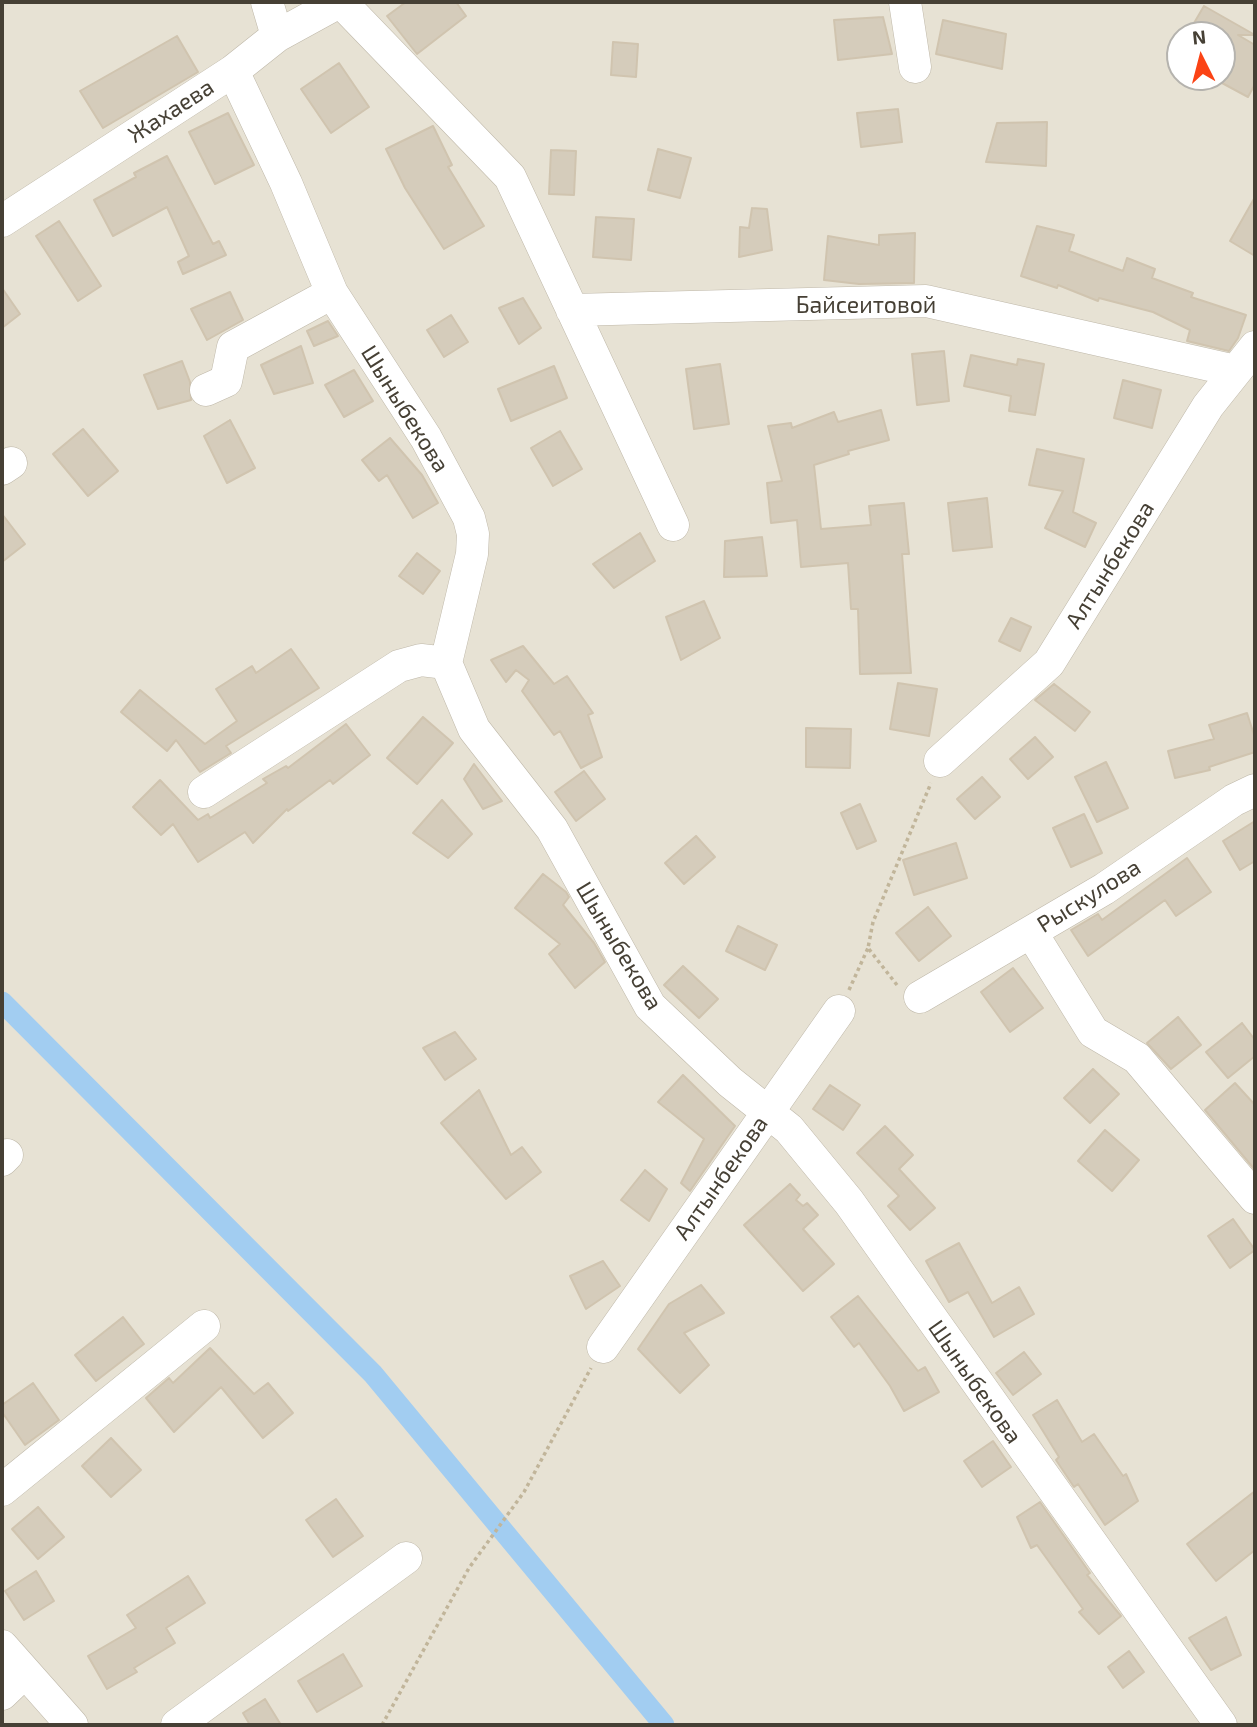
<!DOCTYPE html>
<meta charset="utf-8">
<style>
body{margin:0}
#map{position:relative;width:1257px;height:1727px;overflow:hidden;background:#f3f0e6;font-family:"Exo 2",sans-serif}
canvas{display:block}
.frame{position:absolute;inset:0;border:4px solid #464035;pointer-events:none}
.north{position:absolute;left:1166px;top:21px;width:70px;height:70px;box-sizing:border-box;background:#fff;border:2px solid #b5b3ae;border-radius:50%;rotate:354deg;font-size:19px;font-weight:700;line-height:28px;text-align:center;color:#464035}
.north::after{content:'';display:block;margin:auto;width:24px;height:32px;background:#fb4315;clip-path:polygon(50% 0,100% 100%,50% 72%,0 100%)}
</style>
<div id="map">
<canvas width="1257" height="1727"></canvas>
<div class="frame"></div>
<div class="north">N</div>
</div>
<script>
const c = document.querySelector('canvas').getContext('2d');
c.lineJoin = 'round';
function fill(path, color) { c.fillStyle = color; c.fill(path, 'evenodd'); }
const poly = rows => new Path2D(rows.map(r => 'M' + r).join(''));
function strokePath(path, color, width, dash) { c.strokeStyle = color; c.lineWidth = width; c.lineCap = dash ? 'butt' : 'round'; c.setLineDash(dash || []); c.stroke(path); }
function write(font, color, halo, rows, align = 'center') {
  c.font = font + ' "Exo 2",sans-serif'; c.lineWidth = 5; c.setLineDash([]); c.textBaseline = 'middle'; c.strokeStyle = halo; c.fillStyle = color; for (const [text, x, y, turn = 0] of rows) {
    c.save(); c.translate(x, y); c.rotate((+turn || 0) * Math.PI / 180); c.textAlign = isNaN(turn) ? turn : align; if (halo) c.strokeText(text, 0, 0); c.fillText(text, 0, 0); c.restore();
  }
}
fill(poly([
 [2,2,1255,2,1255,1725,2,1725],
 [1180,35,1222,35,1222,77,1180,77]
]), '#e7e2d4');
strokePath(poly([
 [2,1002,373,1374,664,1725]
]), '#a2cdf1', 21);
const building = poly([
 [406,2,456,2,466,16,417,54,387,16,406,2],
 [1204,6,1255,35,1238,35,1255,45,1255,84,1248,97,1222,83,1222,35,1187,35,1204,6],
 [883,17,892,54,838,60,834,20,883,17],
 [943,20,1006,34,1002,69,936,54,943,20],
 [177,36,198,72,103,128,80,91,177,36],
 [613,42,638,44,636,77,611,75,613,42],
 [339,63,369,107,331,133,301,89,339,63],
 [898,109,902,142,861,147,857,113,898,109],
 [228,113,254,165,215,184,189,132,228,113],
 [1047,122,1046,166,986,162,997,123,1047,122],
 [433,126,452,165,448,167,484,226,444,249,405,188,386,149,433,126],
 [658,149,691,158,680,198,648,190,658,149],
 [551,150,576,151,574,195,549,194,551,150],
 [167,156,213,244,219,241,226,255,183,274,178,262,189,256,167,207,113,236,94,200,136,177,134,173,167,156],
 [1255,197,1255,256,1230,241,1255,197],
 [752,208,767,209,772,250,739,257,740,227,749,228,752,208],
 [596,217,634,219,631,260,593,257,596,217],
 [59,221,101,286,78,301,36,236,59,221],
 [1037,226,1074,235,1069,251,1123,271,1127,258,1155,269,1152,278,1193,293,1191,297,1246,315,1238,338,1229,351,1187,341,1190,330,1153,312,1099,298,1098,301,1058,285,1057,288,1021,276,1037,226],
 [915,233,914,283,859,284,824,280,828,236,879,245,879,235,915,233],
 [2,288,20,314,2,328,2,288],
 [230,292,243,320,207,340,191,309,230,292],
 [523,298,541,328,519,344,499,308,523,298],
 [451,315,468,342,444,357,427,330,451,315],
 [328,321,338,336,314,346,307,331,328,321],
 [301,346,313,383,274,394,261,365,301,346],
 [944,351,949,401,917,405,912,354,944,351],
 [971,355,1017,365,1018,359,1044,364,1035,415,1009,411,1011,396,964,386,971,355],
 [182,361,190,382,191,400,158,409,144,375,182,361],
 [720,364,729,424,694,429,686,369,720,364],
 [554,366,567,398,511,421,498,389,554,366],
 [354,370,373,401,344,417,325,385,354,370],
 [1123,380,1161,390,1152,428,1114,418,1123,380],
 [881,410,889,440,848,451,849,454,814,465,821,529,871,525,869,506,904,503,909,554,902,554,911,673,860,674,858,609,851,609,848,563,801,567,797,520,771,523,767,483,782,481,768,426,791,423,792,428,834,412,838,422,881,410],
 [230,420,255,468,227,483,204,436,230,420],
 [83,429,118,471,88,496,53,454,83,429],
 [560,431,582,469,553,486,531,448,560,431],
 [390,438,422,475,438,503,413,518,387,475,379,481,362,460,390,438],
 [1037,449,1084,459,1073,512,1096,523,1085,547,1045,528,1063,491,1029,485,1037,449],
 [987,498,992,547,953,551,948,503,987,498],
 [2,514,25,544,2,562,2,514],
 [640,533,655,561,614,588,593,564,640,533],
 [762,537,767,576,724,577,725,541,762,537],
 [417,553,440,571,423,594,399,576,417,553],
 [704,601,720,638,681,660,666,617,704,601],
 [1011,618,1031,627,1020,651,999,641,1011,618],
 [523,646,554,684,567,676,593,713,588,715,602,757,581,768,560,731,554,735,522,691,529,680,516,670,506,682,491,660,523,646],
 [291,649,319,688,226,746,231,753,200,772,176,740,167,751,121,712,140,690,205,744,237,721,216,689,252,666,256,673,291,649],
 [898,683,937,689,929,736,890,729,898,683],
 [1054,684,1090,712,1075,731,1035,700,1054,684],
 [1247,713,1255,738,1255,752,1209,767,1210,770,1175,778,1168,751,1214,739,1209,725,1247,713],
 [423,717,453,743,417,784,387,758,423,717],
 [346,724,370,755,333,784,330,780,288,811,287,809,253,843,245,832,198,862,173,824,161,835,133,807,160,780,198,820,208,814,210,818,267,783,263,779,286,766,288,768,346,724],
 [806,728,851,729,850,768,806,767,806,728],
 [1035,737,1053,757,1028,779,1010,759,1035,737],
 [1106,762,1128,808,1097,822,1075,777,1106,762],
 [474,764,502,801,483,809,464,779,474,764],
 [584,771,605,799,576,821,555,792,584,771],
 [982,777,1000,797,975,819,957,799,982,777],
 [442,800,472,834,448,858,413,833,442,800],
 [860,804,876,841,857,849,841,813,860,804],
 [1084,814,1102,853,1071,867,1053,828,1084,814],
 [1255,821,1255,861,1240,870,1223,841,1255,821],
 [696,836,715,857,684,884,665,863,696,836],
 [956,843,967,878,914,895,903,860,956,843],
 [1187,858,1211,892,1176,916,1165,900,1088,956,1071,930,1098,914,1102,920,1187,858],
 [543,874,566,892,569,897,563,905,594,943,605,962,575,988,549,954,560,944,515,908,543,874],
 [928,907,951,936,919,961,896,933,928,907],
 [738,926,777,945,765,970,726,951,738,926],
 [683,966,718,999,699,1018,664,985,683,966],
 [1013,968,1043,1008,1010,1032,981,992,1013,968],
 [1178,1017,1201,1045,1171,1069,1147,1043,1178,1017],
 [1242,1023,1255,1040,1255,1056,1228,1078,1206,1052,1242,1023],
 [455,1032,476,1059,445,1080,423,1048,455,1032],
 [1093,1069,1119,1094,1090,1123,1064,1098,1093,1069],
 [683,1075,735,1126,690,1191,681,1183,704,1139,658,1102,683,1075],
 [1235,1083,1255,1105,1255,1170,1205,1110,1235,1083],
 [830,1085,860,1105,843,1130,813,1109,830,1085],
 [479,1090,511,1155,522,1147,541,1172,506,1199,441,1123,479,1090],
 [885,1126,913,1155,899,1169,935,1208,910,1230,888,1206,899,1196,857,1153,885,1126],
 [1105,1130,1139,1160,1112,1191,1078,1161,1105,1130],
 [645,1170,667,1189,649,1221,621,1200,645,1170],
 [790,1184,800,1195,796,1200,803,1206,807,1203,818,1215,803,1229,834,1264,803,1291,744,1225,790,1184],
 [1233,1219,1255,1250,1230,1268,1208,1236,1233,1219],
 [959,1243,992,1303,1019,1287,1034,1314,994,1337,968,1292,949,1302,926,1261,959,1243],
 [603,1261,620,1286,586,1309,570,1276,603,1261],
 [701,1285,724,1313,684,1333,709,1365,680,1393,638,1349,669,1304,701,1285],
 [858,1296,918,1371,925,1367,939,1392,904,1411,890,1386,859,1343,854,1347,831,1317,858,1296],
 [123,1317,144,1344,96,1381,75,1355,123,1317],
 [210,1348,254,1394,268,1383,293,1413,263,1438,221,1387,174,1432,146,1398,169,1378,173,1383,210,1348],
 [1024,1352,1041,1374,1013,1395,996,1373,1024,1352],
 [33,1383,59,1420,25,1445,2,1412,2,1405,33,1383],
 [1057,1400,1082,1442,1094,1434,1123,1476,1126,1474,1138,1501,1105,1525,1078,1484,1074,1487,1056,1460,1059,1457,1033,1415,1057,1400],
 [111,1438,141,1470,111,1497,82,1466,111,1438],
 [993,1441,1011,1467,982,1487,964,1461,993,1441],
 [1255,1491,1255,1550,1216,1581,1187,1544,1255,1491],
 [336,1499,363,1536,333,1557,306,1520,336,1499],
 [1040,1502,1090,1573,1087,1575,1121,1616,1099,1634,1079,1612,1083,1609,1037,1545,1031,1548,1017,1517,1040,1502],
 [38,1507,64,1537,38,1559,12,1529,38,1507],
 [36,1571,54,1601,24,1620,5,1591,36,1571],
 [188,1576,205,1603,166,1628,175,1643,134,1668,137,1672,107,1689,88,1656,136,1628,127,1615,188,1576],
 [1226,1617,1241,1655,1211,1670,1189,1638,1226,1617],
 [1129,1651,1144,1672,1123,1688,1108,1667,1129,1651],
 [343,1654,362,1686,317,1712,298,1681,343,1654],
 [265,1699,281,1725,250,1725,243,1713,265,1699]
]);
fill(building, '#d5ccbb');
strokePath(building, '#d0c4af', 2);
const minor = poly([
 [267,2,277,36],
 [341,2,510,177,673,525],
 [905,2,915,67],
 [233,71,286,183,332,293,426,438,469,518,473,534,472,554,446,663,474,729,552,829,650,1006,730,1082,789,1129,849,1202,1221,1725],
 [2,221,233,71,277,36,339,2],
 [572,310,926,301,1236,371],
 [206,390,226,381,233,347,332,293],
 [2,469,11,463],
 [940,761,1049,663,1208,406,1255,347],
 [204,792,399,666,421,660,446,663],
 [1031,932,1093,1032,1137,1058,1255,1198],
 [920,997,1104,889,1234,800,1255,790],
 [2,1160,7,1155],
 [603,1347,839,1011],
 [2,1490,204,1326],
 [2,1646,72,1725],
 [2,1694,25,1672],
 [177,1725,406,1558]
]);
strokePath(minor, '#bfb8a9', 33);
strokePath(poly([
 [897,985,868,948,873,922,931,783],
 [849,990,868,948],
 [382,1725,469,1568,524,1492,591,1368]
]), '#c1b59a', 3.5, [3.5, 3.5]);
strokePath(minor, '#fff', 32);
write('23px', '#464035', '#fff', [
 ["Жахаева",171,111,-33],
 ["Байсеитовой",866,305],
 ["Шыныбекова",405,409,58],
 ["Алтынбекова",1110,565,-58],
 ["Рыскулова",1089,896,-32],
 ["Шыныбекова",619,946,59],
 ["Алтынбекова",721,1178,-55],
 ["Шыныбекова",975,1382,55]
]);
</script>
